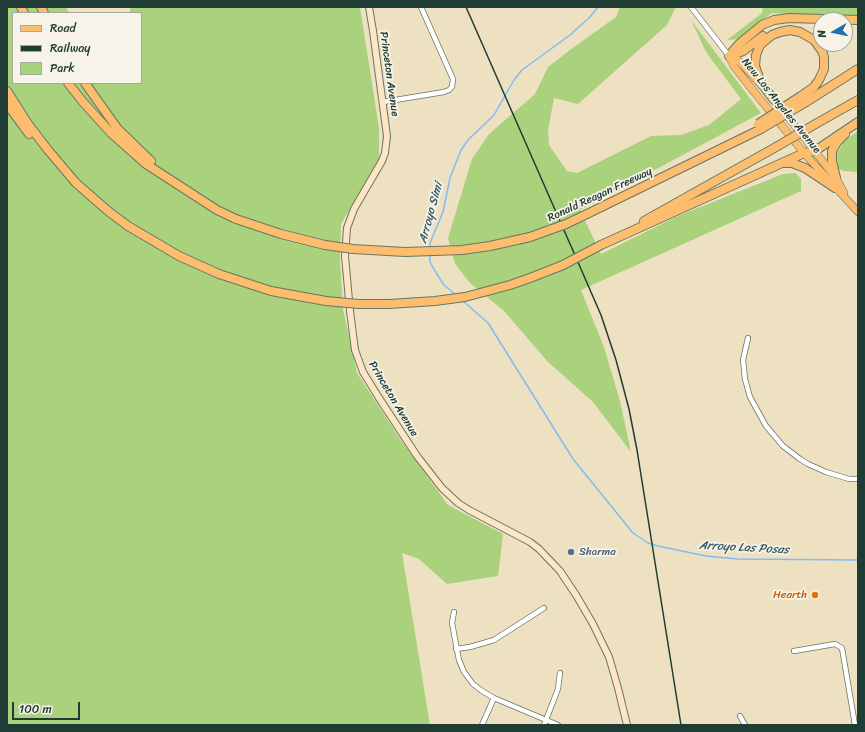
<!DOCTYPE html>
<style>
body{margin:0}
#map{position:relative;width:865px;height:732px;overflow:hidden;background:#eee1c1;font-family:Sriracha,sans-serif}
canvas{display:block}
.frame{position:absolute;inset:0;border:8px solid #1f3d34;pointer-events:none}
.legend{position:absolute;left:12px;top:12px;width:130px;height:72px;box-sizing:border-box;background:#f7f3e8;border:1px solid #a1aaa0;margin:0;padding:5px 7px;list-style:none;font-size:12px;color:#1f3d34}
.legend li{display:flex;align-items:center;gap:8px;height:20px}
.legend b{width:20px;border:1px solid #a1aaa0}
.north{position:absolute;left:813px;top:12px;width:40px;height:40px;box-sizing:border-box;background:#f7f3e8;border:1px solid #a1aaa0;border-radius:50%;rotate:261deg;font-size:11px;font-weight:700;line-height:16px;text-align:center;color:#1f3d34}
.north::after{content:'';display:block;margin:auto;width:14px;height:18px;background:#1f6fb2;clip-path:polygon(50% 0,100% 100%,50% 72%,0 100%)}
.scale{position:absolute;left:12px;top:702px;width:68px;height:18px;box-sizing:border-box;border:2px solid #1f3d34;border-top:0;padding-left:5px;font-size:12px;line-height:14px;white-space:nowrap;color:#1f3d34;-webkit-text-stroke:3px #f7f3e8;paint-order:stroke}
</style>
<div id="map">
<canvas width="865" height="732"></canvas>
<div class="frame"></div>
<ul class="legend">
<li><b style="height:5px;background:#fcbd6f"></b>Road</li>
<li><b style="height:5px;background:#1f3d34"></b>Railway</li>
<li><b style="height:11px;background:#aad17c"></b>Park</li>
</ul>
<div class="north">N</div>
<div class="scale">100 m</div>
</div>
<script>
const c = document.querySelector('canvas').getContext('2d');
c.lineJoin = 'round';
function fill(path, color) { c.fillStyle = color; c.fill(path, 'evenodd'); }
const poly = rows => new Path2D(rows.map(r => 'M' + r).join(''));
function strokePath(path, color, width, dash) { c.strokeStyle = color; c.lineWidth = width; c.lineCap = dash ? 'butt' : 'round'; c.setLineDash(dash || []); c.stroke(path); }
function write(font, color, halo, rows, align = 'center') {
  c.font = font + ' Sriracha,sans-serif'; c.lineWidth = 3.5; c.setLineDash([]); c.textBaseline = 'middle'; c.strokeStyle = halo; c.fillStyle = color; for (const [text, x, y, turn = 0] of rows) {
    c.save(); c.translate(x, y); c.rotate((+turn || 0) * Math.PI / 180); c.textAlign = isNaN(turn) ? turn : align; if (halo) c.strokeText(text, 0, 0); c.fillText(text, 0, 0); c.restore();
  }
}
fill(poly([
 [7,7,66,7,69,13,13,13,13,83,141,83,141,13,130,13,130,9,133,7,360,7,379,128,379,159,341,224,340,261,343,309,357,373,400,439,448,505,503,534,498,576,447,584,419,559,402,553,430,725,7,725],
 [620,7,676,7,667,25,578,104,554,98,548,130,549,145,567,171,577,173,651,136,681,135,709,125,741,99,706,52,691,20,761,113,580,210,601,254,678,216,783,174,796,173,801,179,801,191,581,290,604,347,620,401,631,452,593,402,548,362,504,311,470,283,455,264,448,238,472,159,489,134,535,94,548,67,574,47,616,17],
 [763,7,858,7,858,15,828,16,772,13,738,39,727,40,762,13],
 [858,131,857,172,844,171,838,169,837,154,844,141]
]), '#aad17c');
strokePath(poly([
 [430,248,430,243,443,212,450,178,461,150,468,140,494,115,514,80,522,70,570,35,590,17,598,7],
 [430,254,430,262,435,271,444,285,456,295],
 [462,300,488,323,573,459,633,533,648,543,658,546,706,556,738,559,858,560]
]), '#7fbdf2', 1.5);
const street = poly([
 [691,7,729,56],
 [383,102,444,92,449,90,452,87,453,79,421,7],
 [748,338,743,360,745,379,750,397,766,426,783,446,800,459,808,464,826,472,849,479,858,479],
 [454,612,452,623,459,660,464,672,473,684,482,691,494,698,558,725],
 [456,649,470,647,494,640,544,608],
 [794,651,835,644,842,648,855,725],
 [740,716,745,725],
 [482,725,494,698],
 [544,725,558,689,560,673]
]);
const secondary = poly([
 [369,7,373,31,387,136,385,153,382,161,354,209,347,228,345,256,350,311,355,350,363,372,379,398,417,456,442,488,458,503,469,510,530,542,539,549,560,571,576,595,593,624,609,657,618,688,627,725]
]);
const primary = poly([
 [729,56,733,65,751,88,804,153,858,212],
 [729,56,739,61,761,85],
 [771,96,836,178,844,193]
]);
const highway = poly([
 [21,7,24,13],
 [41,7,44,13],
 [729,56,739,44,762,25,774,20,789,18,858,20],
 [730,56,743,51,763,36],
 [68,83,83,102,111,133,146,164,217,210,236,219],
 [85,83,117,128,151,161],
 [7,91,28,124,48,150,76,183,108,211,128,226,179,256,219,274,271,291,326,301],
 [774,100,761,83,755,66,756,55,760,45,772,35,780,32,790,30,800,32,814,40,822,51,824,57,824,69,819,80,814,87,801,96],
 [806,102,858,69],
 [7,104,29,134],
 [819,122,858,100],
 [784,163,792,163,805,168,835,188],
 [836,178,832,161,832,151,837,142,845,134],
 [587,214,761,129],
 [644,221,776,147],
 [601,245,804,153,815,151,858,122]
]);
strokePath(street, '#677665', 6);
strokePath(secondary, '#677665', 8);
strokePath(primary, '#677665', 8);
strokePath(highway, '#677665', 10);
strokePath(street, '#fff', 4.5);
strokePath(secondary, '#fee5c5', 6);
strokePath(primary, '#fcbd6f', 7);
strokePath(highway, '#fcbd6f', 8);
strokePath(poly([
 [466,7,574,253,601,315,616,360,629,409,637,450,681,725]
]), '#1f3d34', 1.5);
const highwayBridge = poly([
 [758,124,801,96],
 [761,129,806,102],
 [776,147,819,122],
 [236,219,281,234,325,245,353,249,405,252,462,250,490,246,530,237,566,224,587,214],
 [326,301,359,304,389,304,435,301,465,297,510,285,530,278,563,265,601,245]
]);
strokePath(highwayBridge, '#677665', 10, []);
strokePath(highwayBridge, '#fcbd6f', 8);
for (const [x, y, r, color] of [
 [571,552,4,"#5c6f8a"],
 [815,595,4,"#e8710a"]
]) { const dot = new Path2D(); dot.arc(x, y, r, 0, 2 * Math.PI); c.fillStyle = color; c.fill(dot); strokePath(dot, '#f7f3e8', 1.5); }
write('11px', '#1f3d34', '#f7f3e8', [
 ["Princeton Avenue",389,74,82],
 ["New Los Angeles Avenue",781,106,51],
 ["Ronald Reagan Freeway",600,195,-25],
 ["Princeton Avenue",393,399,59]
]);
write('11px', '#4e5e75', '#f7f3e8', [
 ["Sharma",579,552]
], 'left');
write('11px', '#c56008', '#f7f3e8', [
 ["Hearth",807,595]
], 'right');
write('italic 12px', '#375d64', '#f7f3e8', [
 ["Arroyo Simi",431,213,-75],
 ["Arroyo Las Posas",744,548,3]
]);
</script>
